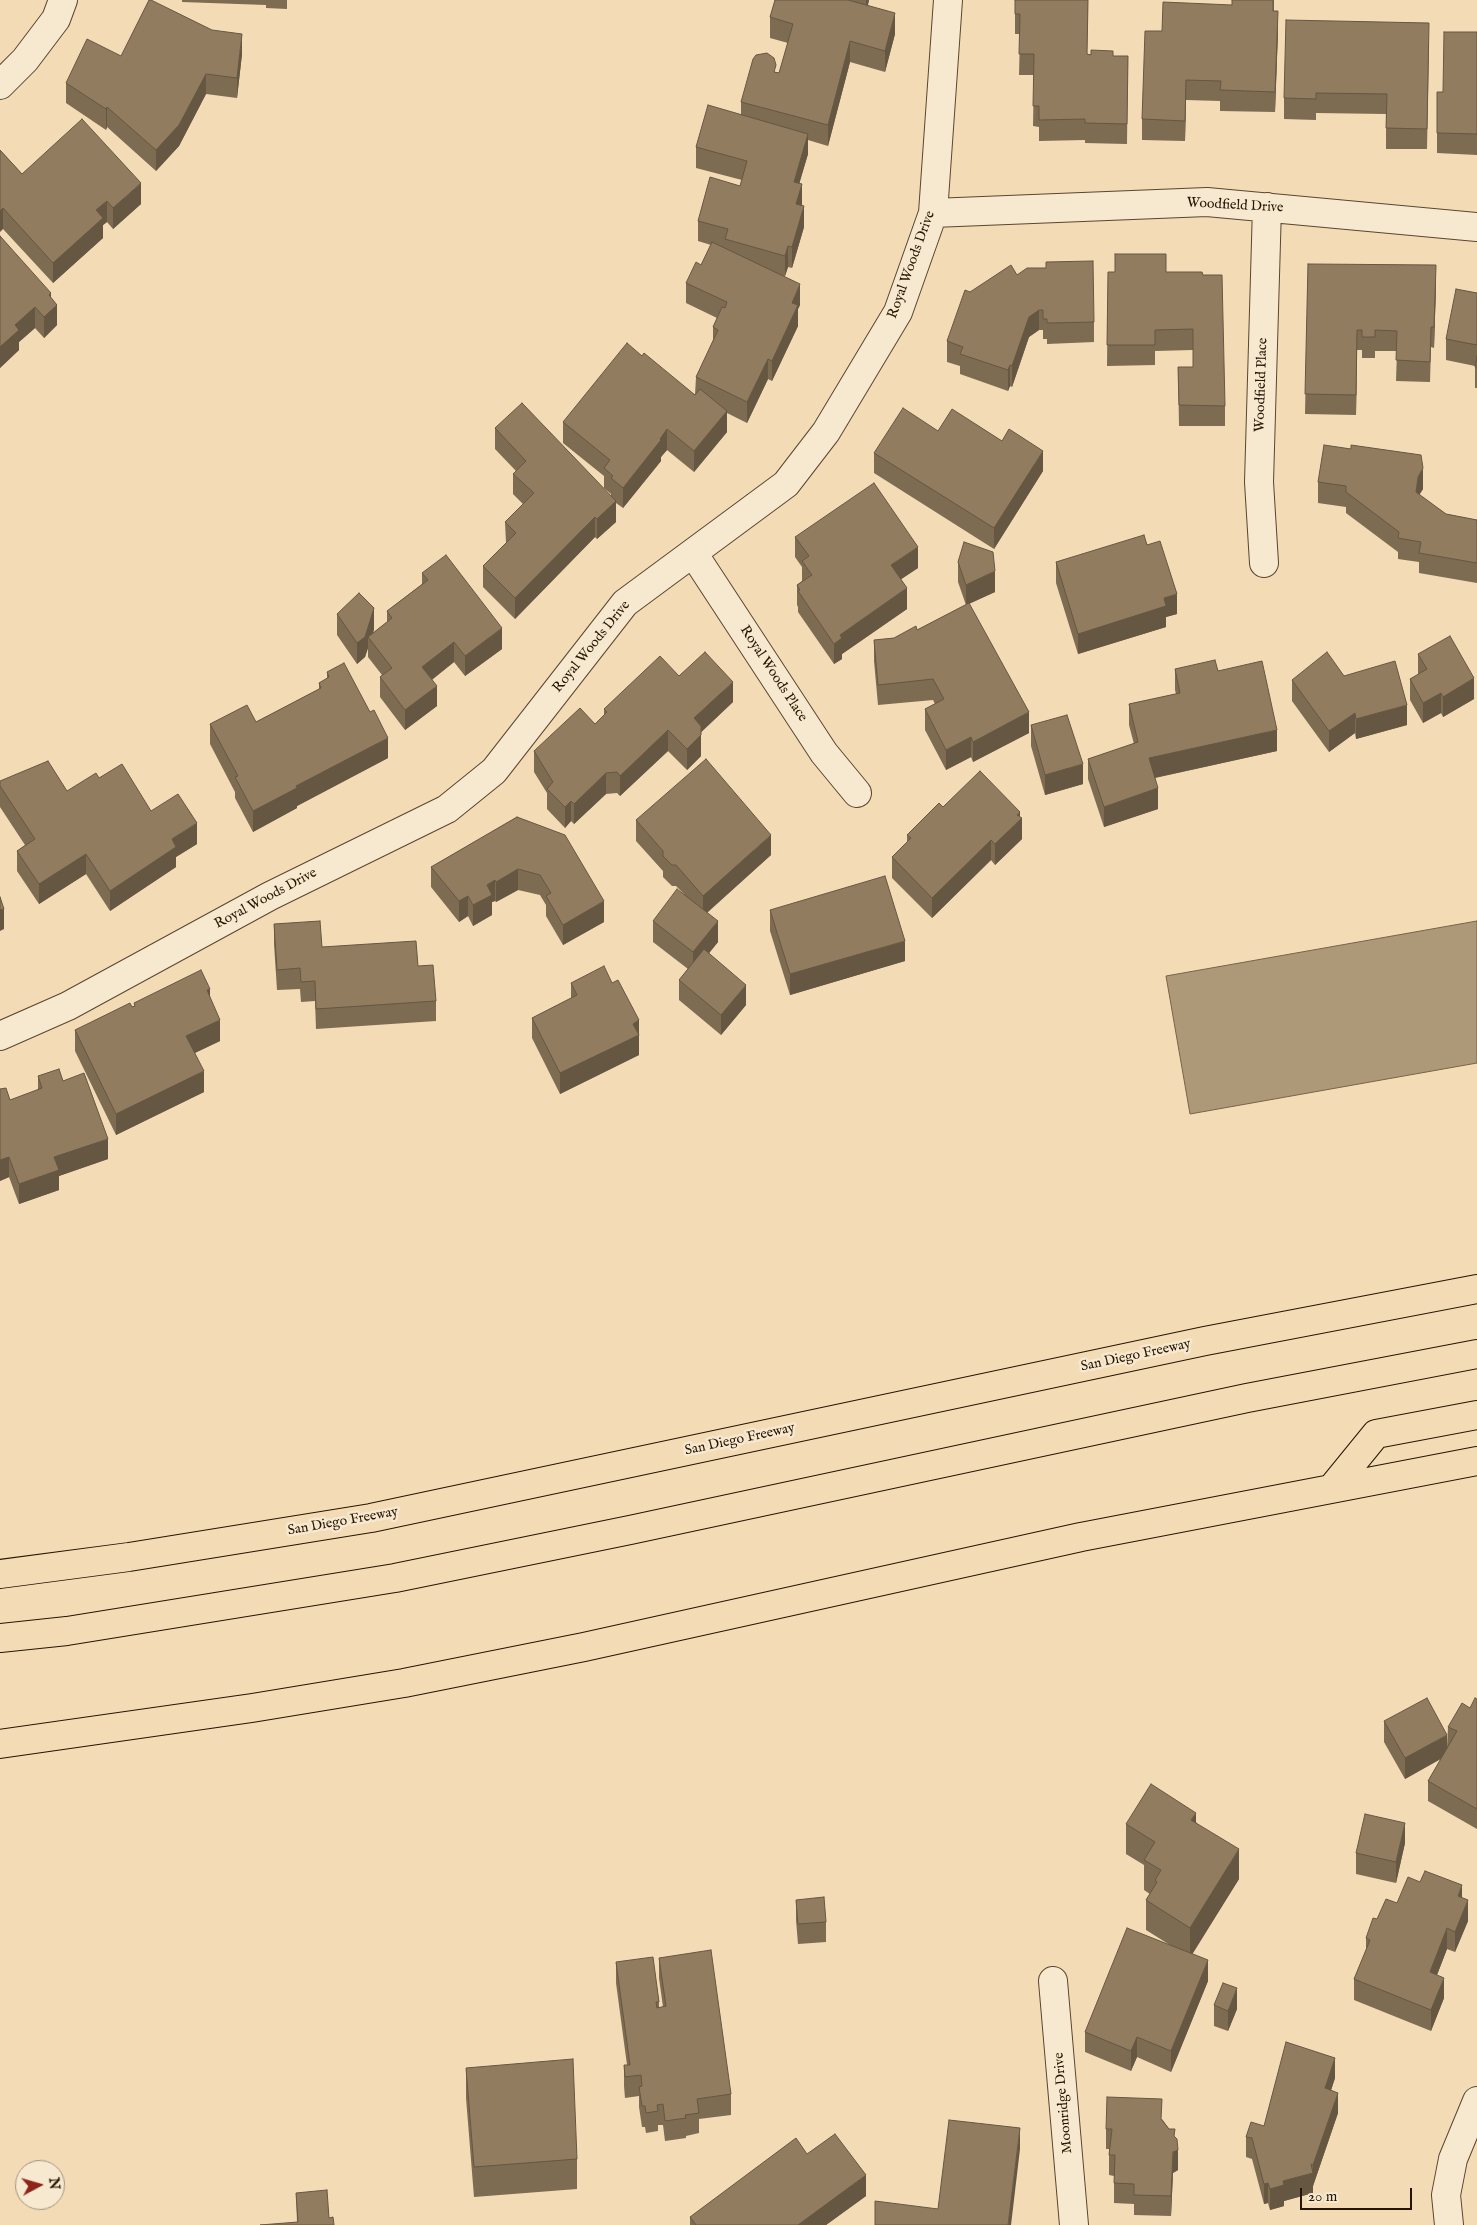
<!DOCTYPE html>
<style>
body{margin:0}
#map{position:relative;width:1477px;height:2225px;overflow:hidden;background:#f3dbb6;font-family:"IM FELL English",serif}
canvas{display:block}
.north{position:absolute;left:15px;top:2160px;width:50px;height:50px;box-sizing:border-box;background:#f7e8d0;border:1px solid #a3947d;border-radius:50%;rotate:84deg;font-size:14px;font-weight:700;line-height:20px;text-align:center;color:#261500}
.north::after{content:'';display:block;margin:auto;width:18px;height:22px;background:#8f2418;clip-path:polygon(50% 0,100% 100%,50% 72%,0 100%)}
.scale{position:absolute;left:1300px;top:2188px;width:112px;height:22px;box-sizing:border-box;border:2px solid #261500;border-top:0;padding-left:6px;font-size:15px;line-height:18px;white-space:nowrap;color:#261500;-webkit-text-stroke:4px #f7e8d0;paint-order:stroke}
</style>
<div id="map">
<canvas width="1477" height="2225"></canvas>
<div class="north">N</div>
<div class="scale">20 m</div>
</div>
<script>
const c = document.querySelector('canvas').getContext('2d');
c.lineJoin = 'round';
function fill(path, color) { c.fillStyle = color; c.fill(path, 'evenodd'); }
const poly = rows => new Path2D(rows.map(r => 'M' + r).join(''));
function strokePath(path, color, width, dash) { c.strokeStyle = color; c.lineWidth = width; c.lineCap = dash ? 'butt' : 'round'; c.setLineDash(dash || []); c.stroke(path); }
function write(font, color, halo, rows, align = 'center') {
  c.font = font + ' "IM FELL English",serif'; c.lineWidth = 5; c.setLineDash([]); c.textBaseline = 'middle'; c.strokeStyle = halo; c.fillStyle = color; for (const [text, x, y, turn = 0] of rows) {
    c.save(); c.translate(x, y); c.rotate((+turn || 0) * Math.PI / 180); c.textAlign = isNaN(turn) ? turn : align; if (halo) c.strokeText(text, 0, 0); c.fillText(text, 0, 0); c.restore();
  }
}
const water = poly([
 [1477,921,1477,1063,1190,1114,1166,976,1477,921]
]);
fill(water, '#ad9878');
strokePath(water, '#776448', 1);
const minor = poly([
 [0,85,25,60,56,19,63,0],
 [933,213,1207,202,1477,227],
 [693,553,824,753,857,793],
 [1264,563,1259,482,1267,207],
 [0,1036,68,1006,270,896,447,809,494,771,625,603,786,484,826,432,898,312,933,213,948,0],
 [1053,1981,1074,2225],
 [1449,2225,1446,2195,1453,2159,1477,2101]
]);
const highway = poly([
 [1332,1488,1376,1434,1477,1415],
 [0,1574,129,1557,371,1518,1205,1341,1477,1289],
 [0,1638,67,1631,395,1578,630,1530,1247,1398,1477,1354],
 [0,1744,252,1708,404,1683,584,1647,1081,1537,1477,1461]
]);
strokePath(minor, '#59462e', 30);
strokePath(highway, '#261500', 30);
strokePath(minor, '#f7e8d0', 28);
strokePath(highway, '#f3dbb6', 28);
fill(poly([
 [182,0,287,0,287,9,266,8,266,5,182,2],
 [775,0,869,0,868,5,895,34,885,72,850,62,828,146,808,140,808,154,799,183,802,204,804,227,792,268,788,267,785,276,783,276,800,305,798,309,798,326,772,381,768,379,747,423,727,413,727,432,694,472,667,450,661,457,661,461,623,508,616,503,616,522,597,539,595,537,515,619,483,587,483,566,506,543,505,522,523,504,513,494,513,474,516,471,495,449,495,428,611,496,611,494,604,488,604,476,563,443,563,422,642,356,695,395,696,377,713,341,713,327,717,318,686,303,686,283,701,265,711,245,698,241,698,221,740,186,742,180,696,168,696,147,741,115,741,102,776,72,779,73,788,43,770,38,770,17],
 [1088,0,1087,54,1113,56,1128,56,1127,144,1085,143,1085,140,1039,141,1039,127,1033,126,1034,75,1019,75,1020,34,1015,34,1015,14],
 [1274,0,1274,11,1278,31,1275,112,1220,111,1220,101,1186,100,1185,141,1142,140,1142,119,1162,31,1232,5],
 [1477,32,1477,155,1437,153,1437,92,1443,92],
 [1429,43,1427,149,1386,149,1386,114,1316,113,1316,120,1284,119,1284,98],
 [242,54,237,98,206,94,179,146,156,171,107,127,106,130,66,103,66,83,121,56],
 [0,150,22,174,141,204,113,229,107,222,103,225,103,238,53,283,3,229],
 [0,236,51,298,57,325,44,338,35,328,19,342,19,350,0,368],
 [1308,264,1436,285,1434,348,1431,347,1430,382,1396,381,1397,351,1375,351,1375,358,1362,358,1362,350,1357,350,1356,415,1305,414],
 [1046,268,1094,322,1094,342,1047,344,1047,339,1043,339,1043,330,1039,330,1029,337,1012,387,1010,386,1008,391,960,374,960,366,947,362,947,341,970,292,1017,275],
 [1108,272,1202,272,1225,406,1225,426,1179,426,1178,367,1193,367,1193,350,1155,351,1155,365,1107,366],
 [1477,293,1477,388,1475,388,1475,366,1446,360,1446,339],
 [938,431,1002,441,1043,471,994,549,874,473,874,453],
 [1318,482,1423,489,1419,495,1446,514,1477,520,1477,583,1419,573,1419,562,1398,559,1398,552,1346,513,1346,507,1318,503],
 [795,537,918,568,901,579,907,609,842,654,842,659,834,664,798,612,798,607,797,605,797,585,802,581,802,567,795,557],
 [1147,545,1177,614,1166,617,1166,627,1078,654,1056,583,1056,562],
 [958,562,995,592,969,604,1029,733,973,762,971,757,946,770,925,730,925,709,935,704,933,700,878,705,874,661,874,640,894,638,917,630,966,605,958,582],
 [422,573,502,649,465,676,454,662,432,680,437,706,405,730,380,697,380,677,382,675,368,657,368,648,365,657,357,664,337,635,337,614,374,629,373,633,387,622,387,611,422,584],
 [1418,654,1474,699,1443,717,1441,713,1423,723,1410,700,1410,679,1418,675],
 [1175,669,1218,671,1277,751,1155,778,1158,809,1104,827,1088,779,1088,759,1134,744,1129,725,1129,704,1176,694,1175,690],
 [327,672,388,758,297,806,297,808,253,832,235,798,235,792,210,744,210,724,256,722,319,689,319,683,327,679],
 [679,676,733,702,701,732,701,756,687,770,668,751,620,796,617,793,606,794,574,824,571,821,565,828,547,809,547,793,534,772,534,751,595,724,604,715,604,709],
 [1344,676,1407,725,1356,739,1355,733,1329,752,1292,701,1292,680],
 [1031,725,1083,784,1045,795,1031,746],
 [0,781,67,791,151,811,197,844,176,857,176,867,110,911,86,874,39,904,17,871,17,851,25,845,0,807],
 [943,807,1020,817,1022,839,995,865,991,860,932,918,892,878,892,857,907,842,907,835],
 [517,817,604,922,563,945,546,916,546,905,540,895,518,890,496,902,495,901,492,902,492,915,473,926,468,916,459,922,431,887,431,867],
 [636,820,771,855,707,913,718,942,709,953,746,1005,721,1035,679,1000,679,980,688,969,653,942,653,921,684,894,676,886,672,886,663,877,663,871,636,841],
 [770,910,905,961,790,995,770,931],
 [274,924,322,947,418,966,436,1001,436,1021,316,1029,315,1001,301,1002,300,989,277,990,274,944],
 [571,983,612,983,639,1020,639,1055,560,1094,532,1038,532,1018,571,998],
 [210,998,220,1041,195,1053,204,1092,116,1135,75,1051,75,1030,134,1006,134,1003],
 [38,1076,63,1081,108,1159,59,1176,59,1190,19,1204,9,1177,0,1181,10,1100,38,1090],
 [1477,1699,1477,1829,1428,1801,1428,1781,1441,1759,1405,1779,1384,1742,1384,1721,1447,1747,1448,1727,1470,1708],
 [1196,1822,1239,1879,1192,1954,1208,1981,1171,2072,1137,2057,1131,2071,1085,2052,1085,2032,1170,1945,1146,1930,1146,1900,1150,1894,1144,1890,1144,1865,1126,1854,1126,1824],
 [1405,1843,1396,1883,1356,1874,1356,1853],
 [1462,1898,1468,1921,1455,1952,1447,1949,1437,1975,1444,1998,1431,2031,1354,2000,1354,1979,1366,1951,1366,1938,1377,1919,1397,1903],
 [796,1900,826,1922,826,1942,798,1944,796,1920],
 [659,1958,731,2094,731,2115,699,2119,699,2133,686,2136,686,2138,665,2141,663,2125,658,2125,658,2131,646,2133,645,2127,642,2127,639,2107,639,2096,625,2098,624,2086,624,2065,627,2065,616,1983,616,1962,659,2002,659,2008,663,2007,659,1978],
 [1214,2005,1237,2009,1228,2031,1214,2026],
 [466,2068,577,2159,577,2189,474,2197,466,2098],
 [1335,2078,1331,2090,1338,2113,1313,2186,1313,2193,1284,2201,1284,2206,1270,2210,1268,2203,1264,2204,1252,2159,1246,2157,1246,2137,1264,2126],
 [1162,2119,1175,2137,1178,2170,1173,2173,1171,2216,1134,2215,1134,2204,1114,2203,1114,2176,1109,2175,1109,2149,1106,2149,1106,2129],
 [807,2154,866,2196,826,2225,690,2225,690,2217],
 [296,2193,329,2218,297,2222]
]), '#7d6b52');
fill(poly([
 [866,0,869,0,866,12],
 [1278,11,1278,31,1275,112,1275,92],
 [895,13,895,34,885,72,885,51],
 [242,34,242,54,237,98,237,78],
 [850,41,850,62,828,146,828,125],
 [206,74,206,94,179,146,156,171,156,150],
 [1186,80,1186,100,1185,141,1185,121],
 [107,107,107,127,106,130,106,109],
 [808,134,808,154,794,202,794,182],
 [141,183,141,204,113,229,113,208],
 [802,184,802,204,796,225,796,204],
 [107,201,107,222,103,225,103,238,53,283,53,263,96,210],
 [804,206,804,227,792,268,792,247],
 [3,208,3,229,0,232,0,211],
 [788,246,788,267,785,276,785,256],
 [1436,265,1436,285,1434,348,1434,327],
 [800,284,800,305,798,309,798,326,772,381,772,361,792,303],
 [51,293,51,310,57,305,57,325,44,338,44,317,49,295],
 [35,307,35,328,19,342,19,350,0,368,0,347,15,325],
 [1039,310,1039,330,1029,337,1012,387,1012,366,1029,317],
 [1357,330,1357,350,1356,415,1356,395],
 [768,359,768,379,747,423,747,402],
 [1010,365,1010,386,1008,391,1008,370],
 [727,411,727,432,694,472,694,451],
 [667,429,667,450,661,457,661,461,623,508,623,488],
 [1043,451,1043,471,994,549,994,528],
 [1423,468,1423,489,1418,497,1416,492,1418,477],
 [616,501,616,522,597,539,597,519],
 [595,517,595,537,515,619,515,598],
 [918,547,918,568,891,586,891,565],
 [995,571,995,592,966,605,966,585],
 [907,588,907,609,842,654,842,659,834,664,834,644,840,635],
 [1177,594,1177,614,1166,617,1166,627,1078,654,1078,634,1164,598],
 [374,608,374,629,371,640,368,637,368,648,365,657,357,664,357,643],
 [502,628,502,649,465,676,465,656],
 [454,642,454,662,422,687,422,667],
 [1474,678,1474,699,1443,717,1443,697],
 [733,682,733,702,694,739,694,718],
 [437,686,437,706,405,730,405,710],
 [1441,693,1441,713,1423,723,1423,703],
 [1407,705,1407,725,1356,739,1356,719],
 [1029,712,1029,733,973,762,973,742],
 [1355,713,1355,733,1329,752,1329,731],
 [668,730,668,751,620,796,620,776],
 [1277,730,1277,751,1149,779,1149,758],
 [701,735,701,756,687,770,687,749],
 [971,737,971,757,946,770,946,750],
 [388,738,388,758,297,806,297,808,253,832,253,811,296,786],
 [1083,764,1083,784,1045,795,1045,775],
 [606,773,606,794,574,824,574,804],
 [1158,788,1158,809,1104,827,1104,807],
 [571,801,571,821,565,828,565,807],
 [1020,812,1020,820,1022,818,1022,839,995,865,995,844],
 [197,823,197,844,176,857,176,867,110,911,110,891,172,839],
 [771,835,771,855,703,916,703,896],
 [991,840,991,860,932,918,932,898],
 [86,854,86,874,39,904,39,884],
 [518,869,518,890,496,902,496,882],
 [495,880,495,901,492,902,492,915,473,926,473,905,487,885],
 [468,896,468,916,459,922,459,901],
 [604,901,604,922,563,945,563,925],
 [4,909,4,929,0,931,0,910],
 [718,921,718,942,693,973,693,952],
 [905,941,905,961,790,995,790,974],
 [746,985,746,1005,721,1035,721,1015],
 [210,989,210,1010,207,990],
 [220,1020,220,1041,186,1057,186,1036],
 [639,1020,639,1055,560,1094,560,1073],
 [204,1071,204,1092,116,1135,116,1114],
 [108,1139,108,1159,59,1176,59,1190,19,1204,19,1184,54,1157],
 [9,1157,9,1177,0,1181,0,1160],
 [1447,1735,1447,1755,1405,1779,1405,1758],
 [1196,1813,1196,1843,1191,1820],
 [1405,1823,1405,1843,1396,1883,1396,1862],
 [1239,1849,1239,1879,1190,1958,1190,1928],
 [1462,1885,1462,1906,1458,1896],
 [1468,1900,1468,1921,1455,1952,1455,1932],
 [1447,1928,1447,1949,1430,1993,1430,1972],
 [1208,1960,1208,1981,1171,2072,1171,2051],
 [1444,1978,1444,1998,1431,2031,1431,2010],
 [1237,1988,1237,2009,1228,2031,1228,2011],
 [1137,2037,1137,2057,1131,2071,1131,2051],
 [1335,2058,1335,2078,1325,2109,1325,2088],
 [1338,2093,1338,2113,1313,2186,1313,2165],
 [1020,2128,1020,2149,1011,2225,1008,2225],
 [1175,2129,1174,2151,1178,2150,1178,2170,1173,2173,1171,2216,1171,2196],
 [1313,2173,1313,2193,1284,2201,1284,2206,1270,2210,1270,2189,1283,2181],
 [866,2175,866,2196,826,2225,798,2225],
 [1268,2183,1268,2203,1264,2204,1264,2184]
]), '#665742');
const building = poly([
 [149,0,151,0,212,30,242,34,237,78,206,74,179,125,156,150,107,107,106,109,66,83,87,39,121,56,149,0],
 [775,0,848,0,895,13,885,51,850,41,828,125,741,102,753,59,756,55,767,53,774,58,776,65,774,72,779,73,793,24,770,17,775,0],
 [1015,0,1088,0,1087,54,1091,55,1091,50,1113,51,1113,56,1128,56,1127,124,1085,123,1085,119,1039,120,1039,106,1033,106,1034,54,1019,54,1020,14,1015,14,1015,0],
 [1232,0,1273,0,1273,11,1278,11,1275,92,1220,90,1221,81,1186,80,1185,121,1142,119,1145,31,1162,31,1163,2,1232,5,1232,0],
 [1286,20,1429,23,1427,129,1386,128,1387,94,1316,93,1316,99,1284,98,1286,20],
 [1444,32,1477,32,1477,134,1437,133,1437,92,1443,92,1444,32],
 [708,105,808,134,794,182,802,184,796,204,804,206,792,247,788,246,785,256,725,239,728,229,698,221,710,177,740,186,747,161,696,147,708,105],
 [82,119,141,183,113,208,107,201,96,210,103,218,53,263,3,208,0,211,0,150,22,174,82,119],
 [0,236,51,293,49,295,57,305,44,317,35,307,15,325,19,330,0,347,0,236],
 [712,242,800,284,792,303,798,305,772,361,768,359,747,402,696,377,718,330,713,327,722,307,725,308,727,302,686,283,696,262,701,265,712,242],
 [1115,254,1166,254,1166,272,1202,272,1203,275,1222,275,1225,406,1179,405,1178,367,1193,367,1193,329,1155,330,1155,345,1107,345,1108,272,1115,272,1115,254],
 [1093,261,1094,322,1047,323,1047,319,1043,319,1043,310,1039,310,1029,317,1012,366,1010,365,1008,370,960,354,963,347,947,341,965,290,970,292,1011,265,1017,275,1027,268,1046,268,1046,262,1093,261],
 [1308,264,1436,265,1434,327,1431,327,1430,362,1396,360,1397,331,1375,330,1375,337,1362,337,1362,330,1357,330,1356,395,1305,394,1308,264],
 [1456,289,1477,293,1477,345,1446,339,1456,289],
 [627,343,642,356,644,353,695,395,700,389,727,411,694,451,667,429,660,439,661,440,623,488,611,478,613,476,604,468,610,460,563,422,627,343],
 [1477,356,1477,368,1475,367,1477,356],
 [522,403,616,501,597,519,595,517,515,598,483,566,516,533,505,522,534,493,513,474,526,461,495,428,522,403],
 [903,408,938,431,952,409,1002,441,1009,429,1043,451,994,528,874,453,903,408],
 [1324,445,1351,449,1351,445,1421,455,1423,468,1418,477,1416,492,1446,514,1477,520,1477,563,1419,553,1421,542,1398,538,1399,532,1346,492,1346,486,1318,482,1324,445],
 [874,483,918,547,891,565,907,588,840,635,842,638,834,644,798,591,800,590,797,585,812,575,802,561,809,556,795,537,874,483],
 [1144,535,1147,545,1160,541,1177,594,1164,598,1166,606,1078,634,1056,562,1144,535],
 [964,542,993,552,995,571,966,585,958,562,964,542],
 [446,555,502,628,465,656,454,642,422,667,437,686,405,710,380,677,392,668,368,637,392,618,387,611,428,580,422,573,446,555],
 [359,593,374,608,365,637,357,643,337,614,359,593],
 [969,603,1029,712,973,742,971,737,946,750,925,709,944,699,933,679,878,685,874,640,894,638,916,626,917,630,969,603],
 [1450,636,1474,678,1443,697,1441,693,1423,703,1410,679,1427,669,1418,654,1450,636],
 [705,652,733,682,694,718,701,726,701,735,687,749,668,730,620,776,617,772,606,773,574,804,571,801,565,807,547,789,553,782,534,751,580,708,595,724,607,712,604,709,660,656,679,676,705,652],
 [1327,652,1344,676,1395,661,1407,705,1356,719,1355,713,1329,731,1292,680,1327,652],
 [1215,660,1218,671,1262,661,1277,730,1149,758,1158,788,1104,807,1088,759,1138,742,1129,704,1180,693,1175,669,1215,660],
 [344,663,370,712,374,710,388,738,296,786,297,788,253,811,235,777,238,776,210,724,247,705,256,722,321,688,319,683,329,677,327,672,344,663],
 [1067,715,1083,764,1045,775,1031,725,1067,715],
 [706,759,771,835,703,896,676,865,672,865,663,856,663,851,636,820,706,759],
 [48,761,67,791,96,773,99,778,122,764,151,811,178,794,197,823,172,839,176,847,110,891,86,854,39,884,17,851,35,839,0,786,0,781,48,761],
 [980,771,1020,812,1017,815,1022,818,995,844,991,840,932,898,892,857,911,838,907,835,939,803,943,807,980,771],
 [517,817,565,835,604,901,563,925,546,896,551,893,540,875,518,869,496,882,495,880,487,885,492,895,473,905,468,896,459,901,431,867,517,817],
 [885,876,905,941,790,974,770,910,885,876],
 [677,889,718,921,693,952,653,921,677,889],
 [0,897,4,909,0,910,0,897],
 [320,921,322,947,416,941,418,966,433,965,436,1001,316,1009,315,981,301,982,300,968,277,970,274,924,320,921],
 [704,949,746,985,721,1015,679,980,704,949],
 [604,966,612,983,618,980,639,1020,633,1024,639,1035,560,1073,532,1018,577,995,571,983,604,966],
 [201,970,210,989,207,990,220,1020,186,1036,204,1071,116,1114,75,1030,130,1003,132,1007,135,1006,134,1003,201,970],
 [59,1069,63,1081,84,1073,108,1139,54,1157,59,1170,19,1184,9,1157,0,1160,0,1089,6,1088,10,1100,42,1088,38,1076,59,1069],
 [1427,1698,1447,1735,1405,1758,1384,1721,1427,1698],
 [1475,1698,1477,1699,1477,1809,1428,1781,1457,1731,1448,1727,1462,1703,1470,1708,1475,1698],
 [1151,1784,1196,1813,1191,1820,1239,1849,1190,1928,1146,1900,1157,1882,1155,1880,1161,1870,1144,1860,1155,1842,1126,1824,1151,1784],
 [1365,1814,1405,1823,1396,1862,1356,1853,1365,1814],
 [1425,1871,1462,1885,1458,1896,1468,1900,1455,1932,1447,1928,1430,1972,1444,1978,1431,2010,1354,1979,1370,1940,1366,1938,1373,1918,1377,1919,1386,1899,1397,1903,1408,1877,1420,1882,1425,1871],
 [824,1897,826,1922,798,1924,796,1900,824,1897],
 [1127,1928,1208,1960,1171,2051,1137,2037,1131,2051,1085,2032,1127,1928],
 [711,1950,731,2094,697,2099,699,2113,685,2115,686,2118,665,2121,663,2104,657,2105,658,2111,646,2113,645,2106,642,2106,639,2087,642,2086,641,2075,625,2077,624,2065,630,2065,616,1962,653,1957,659,2002,656,2002,657,2008,666,2006,659,1958,711,1950],
 [1223,1983,1237,1988,1228,2011,1214,2005,1223,1983],
 [1286,2042,1335,2058,1325,2088,1338,2093,1313,2165,1311,2164,1313,2173,1283,2181,1284,2185,1270,2189,1268,2183,1264,2184,1252,2138,1246,2137,1251,2122,1264,2126,1286,2042],
 [573,2059,577,2159,474,2167,466,2068,573,2059],
 [1107,2097,1162,2099,1161,2119,1169,2129,1175,2129,1174,2136,1177,2139,1178,2150,1173,2152,1171,2196,1134,2195,1134,2184,1114,2183,1115,2155,1109,2155,1112,2129,1106,2129,1107,2097],
 [949,2120,1020,2128,1008,2225,875,2225,875,2201,938,2209,949,2120],
 [835,2134,866,2175,798,2225,696,2225,690,2217,796,2138,807,2154,835,2134],
 [327,2190,329,2218,333,2217,334,2225,260,2225,298,2222,296,2193,327,2190]
]);
fill(building, '#917c5f');
strokePath(building, '#665742', 1);
write('14px', '#261500', '#f7e8d0', [
 ["Woodfield Drive",1235,206,3],
 ["Royal Woods Drive",912,265,-70],
 ["Woodfield Place",1262,385,-88],
 ["Royal Woods Drive",592,647,-51],
 ["Royal Woods Place",773,674,57],
 ["Royal Woods Drive",266,899,-28],
 ["San Diego Freeway",1136,1356,-12],
 ["San Diego Freeway",740,1440,-12],
 ["San Diego Freeway",343,1522,-10],
 ["Moonridge Drive",1064,2103,-95]
]);
</script>
